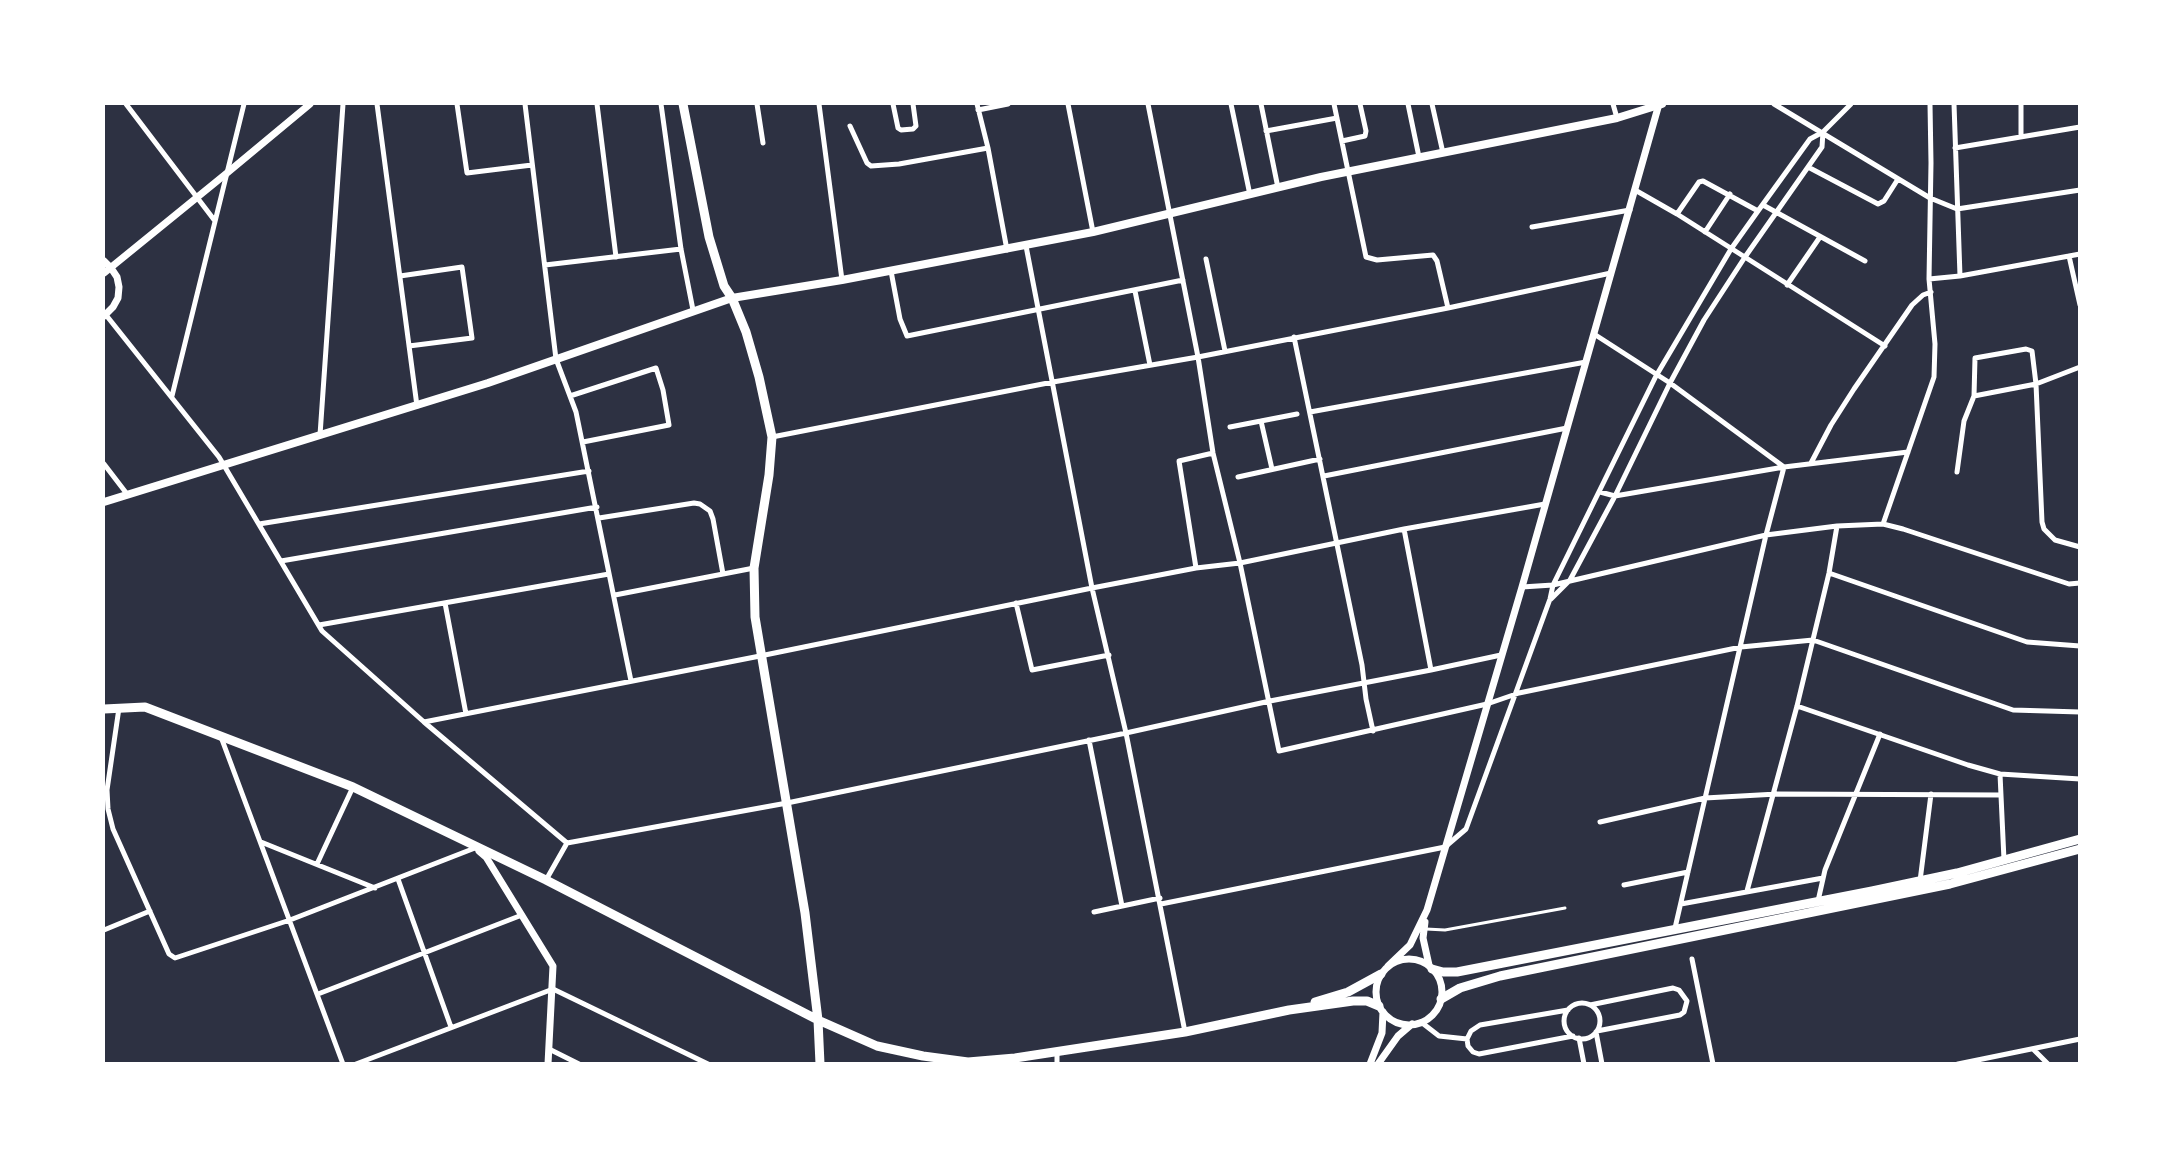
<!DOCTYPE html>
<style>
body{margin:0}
#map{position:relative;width:2183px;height:1167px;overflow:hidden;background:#2d3142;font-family:"Nunito Sans",sans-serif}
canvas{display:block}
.frame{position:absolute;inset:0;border:105px solid #fff;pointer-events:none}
</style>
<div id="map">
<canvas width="2183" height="1167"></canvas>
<div class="frame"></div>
</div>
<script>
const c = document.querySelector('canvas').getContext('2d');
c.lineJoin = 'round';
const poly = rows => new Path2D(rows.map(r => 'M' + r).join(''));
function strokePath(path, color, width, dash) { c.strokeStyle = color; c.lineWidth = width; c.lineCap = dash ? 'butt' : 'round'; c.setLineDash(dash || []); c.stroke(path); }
strokePath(poly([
 [1426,929,1445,930,1565,908]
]), '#fff', 3);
strokePath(poly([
 [126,104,215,221],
 [377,104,417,406],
 [457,104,467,173,532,165],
 [525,104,556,359,576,412,631,681],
 [597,104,616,257],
 [661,104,681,249,693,310],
 [757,104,763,143],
 [819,104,842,280],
 [893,104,898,128,901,130,913,129,916,126,913,104],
 [977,104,988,148,1007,250],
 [1068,104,1093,232],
 [1148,104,1198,357,1213,453,1240,563,1279,751,1487,704,1519,693,1741,647,1813,640,2013,710,2080,712],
 [1231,104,1250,195],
 [1261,104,1278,188],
 [1334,104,1366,257,1377,260,1433,255,1437,261,1448,308],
 [1408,104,1419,157],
 [1432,104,1443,153],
 [1613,104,1617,118],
 [1774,104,1930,198,1957,209,2080,190],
 [1954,104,1960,276],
 [2021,104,2021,137],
 [978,110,1008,104],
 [850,126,867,163,871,166,899,164,988,148],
 [1266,131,1337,118],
 [1342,141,1365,136,1366,131,1360,104],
 [1955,148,2080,127],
 [1808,167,1878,204,1884,201,1898,179],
 [1635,190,1677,214,1885,346],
 [1763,205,1865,261],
 [1677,214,1699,182,1703,181,1758,211],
 [1532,227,1630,210],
 [1705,232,1730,194],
 [1026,246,1092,588,1126,733,1185,1032],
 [2069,256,2080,305],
 [1206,259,1225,351],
 [545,265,681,249],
 [891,271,900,319,907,336,1183,280],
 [400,276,462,267,472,338,409,346],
 [1929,279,1960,276,2080,254],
 [1787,285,1820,237],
 [1135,291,1150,365],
 [106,315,219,457,322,631,424,722,567,843],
 [1594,334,1670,383,1784,467,1766,535,1675,928],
 [1294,337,1362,665,1366,699,1373,731],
 [172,396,244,104],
 [570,396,656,368,663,390,669,425,583,442],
 [1974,396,2036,384,2080,367],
 [1310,412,1586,362],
 [1261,421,1272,469],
 [1230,427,1297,414],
 [320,435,343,104],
 [772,437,1053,382,1198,357,1448,308,1611,273],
 [1811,463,1831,425,1854,389,1912,305,1923,295,1931,292],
 [104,464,127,494],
 [1957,472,1964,421,1974,396,1975,358,2026,349,2032,351,2036,384,2042,522,2044,529,2055,540,2080,547],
 [1324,476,1567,428],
 [1238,477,1320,459],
 [1600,492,1615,496,1784,467,1908,452],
 [599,518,694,503,700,504,710,511,713,519,723,574],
 [259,524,589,471],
 [1883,524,1934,377,1935,344,1929,279,1931,163,1930,104],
 [1404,529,1431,670],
 [281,561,597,507],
 [1196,568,1179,461,1213,453],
 [1829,573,2027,642,2080,646],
 [1522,587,1553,585,1766,535,1837,526,1883,524,1903,529,2069,584,2080,583],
 [615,595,754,568],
 [1551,599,1570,580,1615,496,1670,383,1704,320,1745,257,1822,147,1823,132],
 [445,603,466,714],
 [1016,603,1032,670,1109,655],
 [319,625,609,574],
 [1797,706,1968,765,2000,774,2080,779],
 [119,708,107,790,108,809,113,829,169,954,175,958,290,920,475,848],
 [424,722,760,656,1092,588,1196,568,1240,563,1404,529,1545,504],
 [221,737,343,1064],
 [1089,740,1122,906],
 [2000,774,2004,860],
 [1600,822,1705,798,1777,794,2001,795],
 [261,842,375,888],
 [567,843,787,803,1126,733,1270,701,1431,670,1501,655],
 [317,864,353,787],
 [398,879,451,1027],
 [546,880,567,843],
 [1920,881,1931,794],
 [1624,885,1688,872],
 [1747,891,1797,706,1829,573,1837,526],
 [1818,901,1825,870,1880,734],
 [1161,904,1445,847,1466,829,1550,599,1553,585,1656,376,1731,249,1758,211,1810,139,1823,132,1851,104],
 [1681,904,1823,878],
 [1094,912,1160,898],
 [104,930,150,911],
 [1692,959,1713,1064],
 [318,994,522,915],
 '1564 1021a18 18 0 1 1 36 0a18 18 0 1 1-36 0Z',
 [1590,1005,1673,988,1679,990,1687,1001,1684,1012,1680,1015,1597,1031],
 [1568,1010,1480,1025,1471,1031,1467,1039,1468,1046,1473,1052,1479,1054,1573,1036],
 [1421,1022,1439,1036,1467,1039],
 [1596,1032,1602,1064],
 [1579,1038,1584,1064],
 [549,1049,579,1064],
 [2033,1049,2048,1064],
 [1057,1052,1057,1064],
 [356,1064,553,989,708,1064],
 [1958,1064,2080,1039]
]), '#fff', 5);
strokePath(poly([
 [104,261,111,268,117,277,119,287,118,298,113,307,104,316],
 [104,273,227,173,310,104],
 [479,851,486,857,553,966,548,1064],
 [1425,922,1423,938,1429,965],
 '1376 992a33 33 0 1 1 66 0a33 33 0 1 1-66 0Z',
 [1388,966,1410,945,1427,910,1522,587,1659,104],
 [1370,1064,1382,1033,1383,1012],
 [1378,1064,1398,1036,1412,1024]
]), '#fff', 7);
strokePath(poly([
 [104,502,488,383,732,298,842,280,1093,232,1321,177,1617,118,1662,104]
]), '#fff', 8);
strokePath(poly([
 [683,104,709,237,724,286,732,298,746,332,759,377,772,437,769,475,754,568,755,617,805,913,818,1020,820,1064],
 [104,709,145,707,353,787,546,880,818,1020,877,1046,923,1056,968,1062,1015,1058,1185,1032,1289,1010,1353,1001,1367,1001,1379,1006],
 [1315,1002,1348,992,1381,974]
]), '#fff', 9);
strokePath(poly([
 [1432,969,1443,972,1457,972,1872,891,1957,873,2080,839],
 [1441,999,1460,988,1500,976,1950,884,2080,849]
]), '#fff', 9);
</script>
